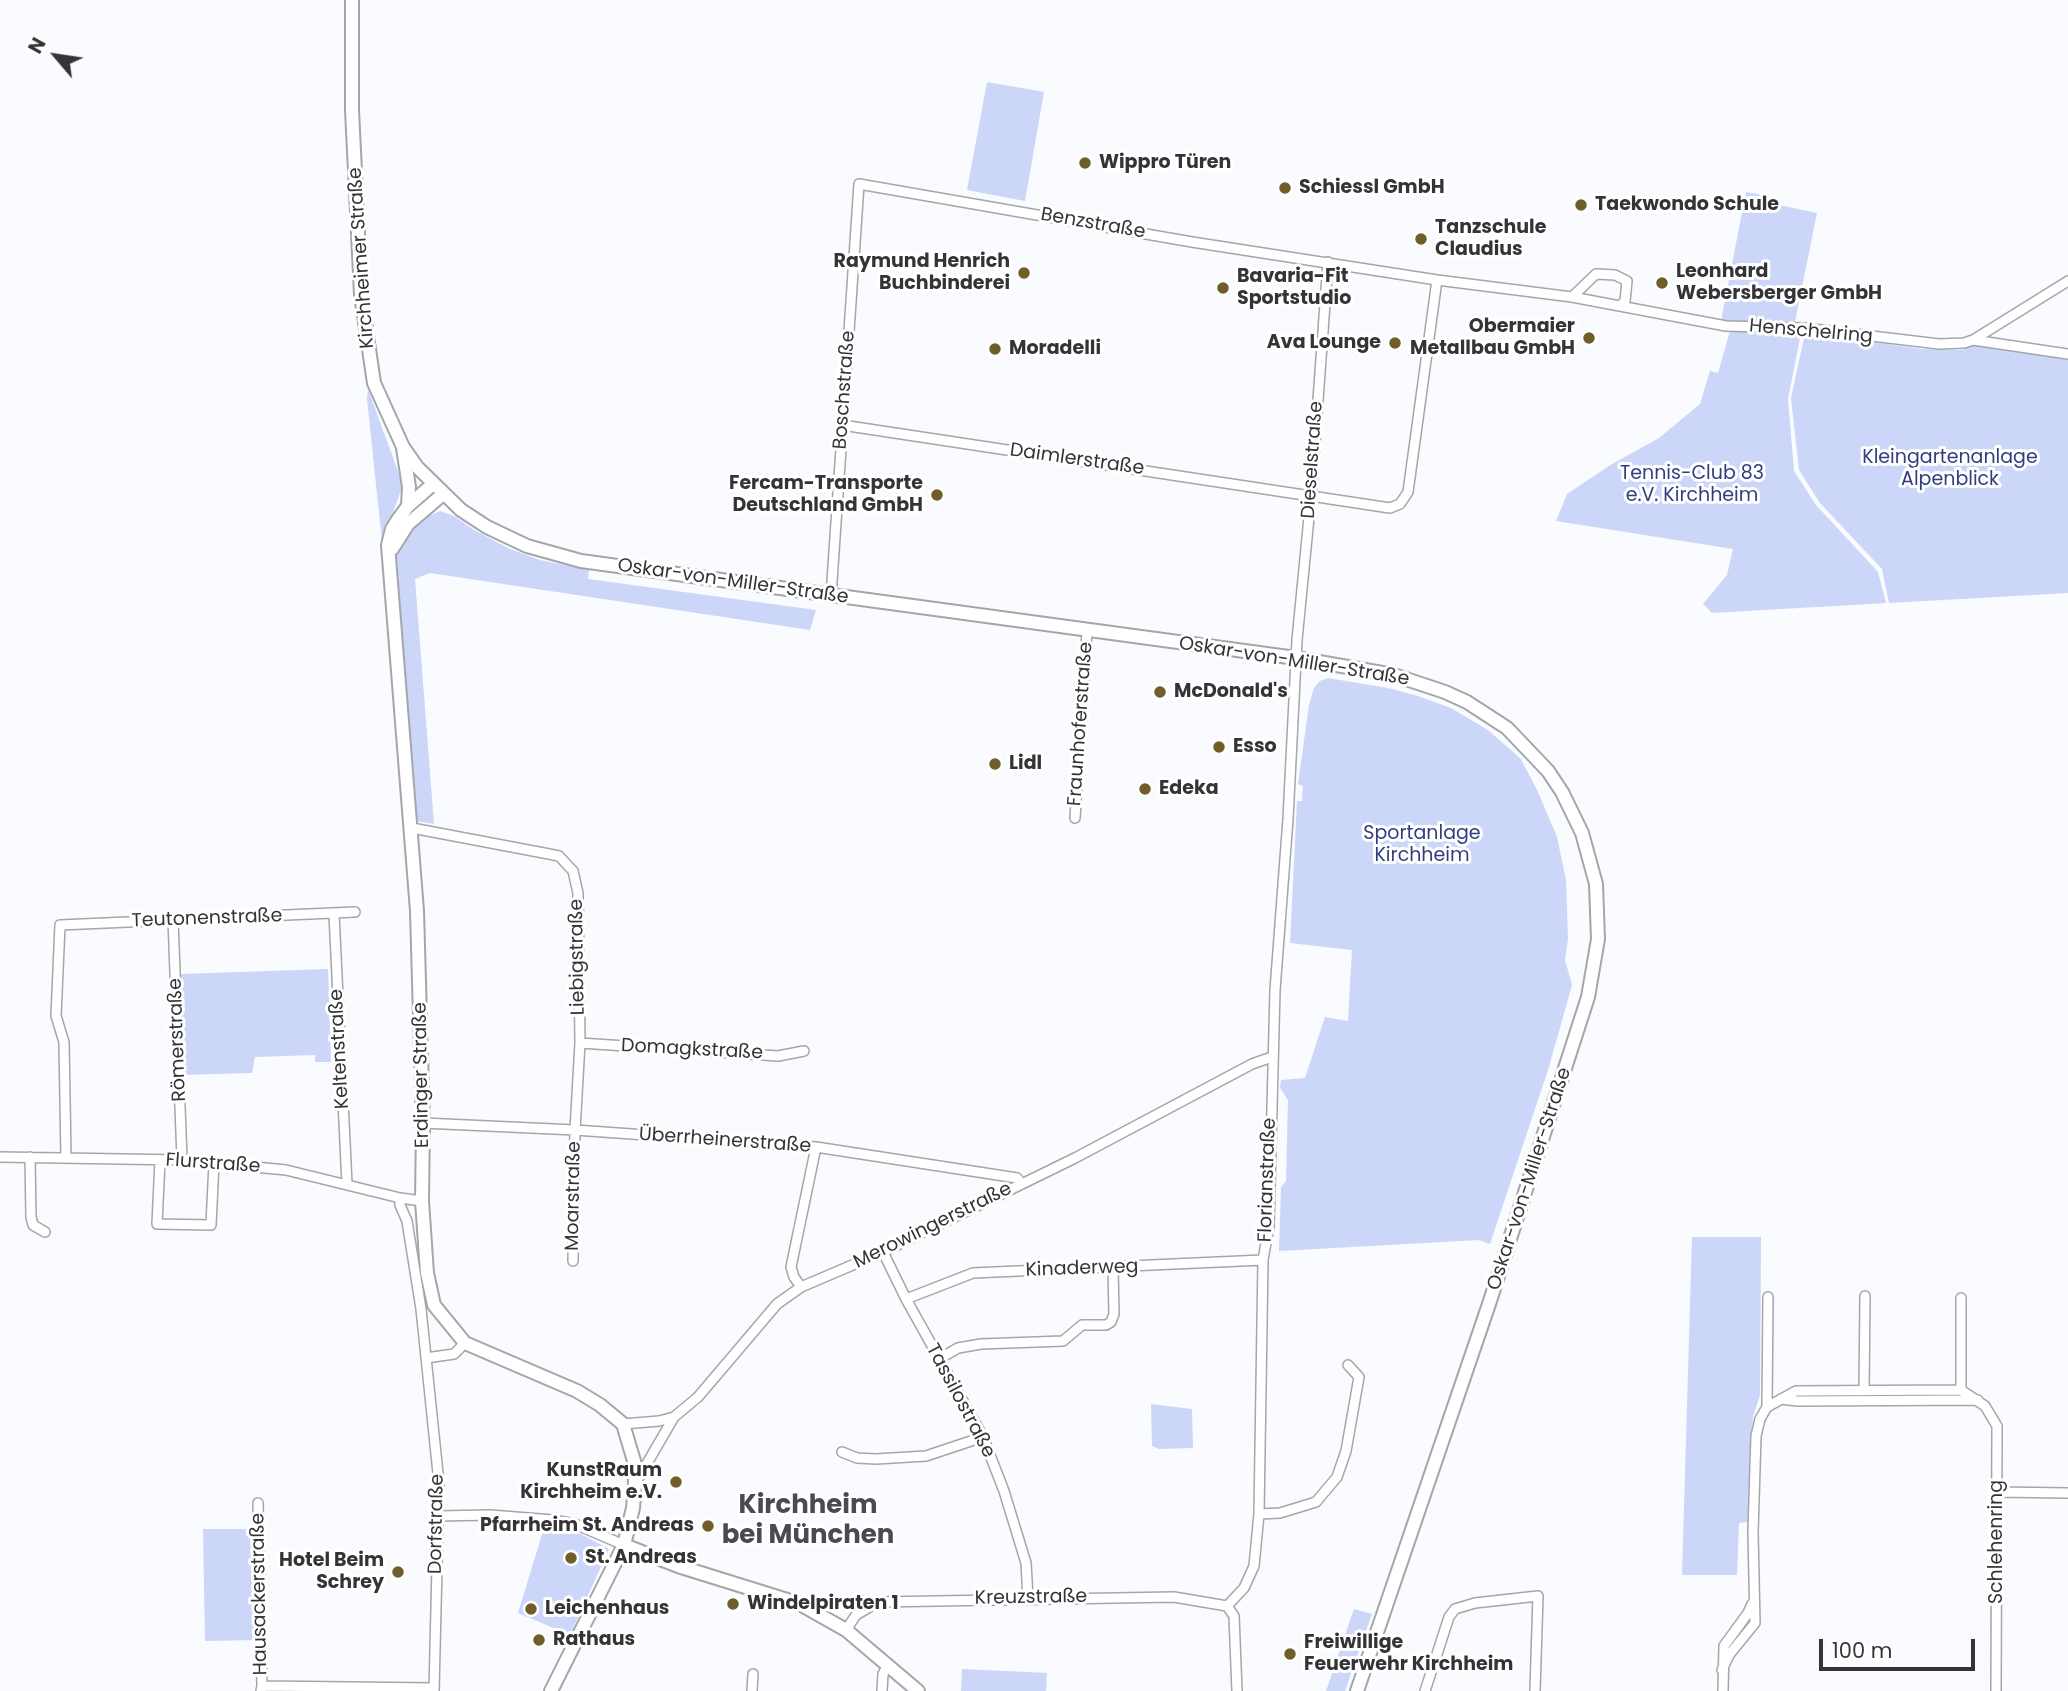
<!DOCTYPE html>
<meta charset="utf-8">
<style>
body{margin:0}
#map{position:relative;width:2068px;height:1691px;overflow:hidden;background:#f9fbff;font-family:Poppins,sans-serif}
canvas{display:block}
.north{position:absolute;left:21px;top:21px;width:70px;height:70px;-webkit-text-stroke:5px #fff;paint-order:stroke;rotate:299deg;font-size:19px;font-weight:700;line-height:28px;text-align:center;color:#343437}
.north::after{content:'';display:block;margin:auto;width:24px;height:32px;background:#343437;clip-path:polygon(50% 0,100% 100%,50% 72%,0 100%)}
.scale{position:absolute;left:1819px;top:1639px;width:156px;height:32px;box-sizing:border-box;border:4px solid #343437;border-top:0;padding-left:9px;font-size:21px;line-height:24px;white-space:nowrap;color:#343437;-webkit-text-stroke:5px #fff;paint-order:stroke}
</style>
<div id="map">
<canvas width="2068" height="1691"></canvas>
<div class="north">N</div>
<div class="scale">100 m</div>
</div>
<script>
const c = document.querySelector('canvas').getContext('2d');
c.lineJoin = 'round';
function fill(path, color) { c.fillStyle = color; c.fill(path, 'evenodd'); }
const poly = rows => new Path2D(rows.map(r => 'M' + r).join(''));
function strokePath(path, color, width, dash) { c.strokeStyle = color; c.lineWidth = width; c.lineCap = dash ? 'butt' : 'round'; c.setLineDash(dash || []); c.stroke(path); }
function write(font, color, halo, rows, align = 'center') {
  c.font = font + ' Poppins,sans-serif'; c.lineWidth = 6; c.setLineDash([]); c.textBaseline = 'middle'; c.strokeStyle = halo; c.fillStyle = color; for (const [text, x, y, turn = 0] of rows) {
    c.save(); c.translate(x, y); c.rotate((+turn || 0) * Math.PI / 180); c.textAlign = isNaN(turn) ? turn : align; if (halo) c.strokeText(text, 0, 0); c.fillText(text, 0, 0); c.restore();
  }
}
fill(poly([
 [987,82,1044,92,1025,201,967,190],
 [1746,192,1764,195,1765,202,1817,213,1793,332,1801,333,1788,399,1794,471,1816,505,1878,572,1886,603,1712,613,1703,604,1727,575,1733,549,1556,521,1567,494,1612,464,1659,438,1700,404,1710,371,1718,373,1730,331,1728,322,1721,321],
 [1805,333,1922,349,1964,350,1971,343,2068,357,2068,593,1889,603,1882,569,1820,503,1799,470,1791,398],
 [368,389,403,485,382,541,367,399],
 [440,511,454,516,474,530,510,549,540,560,589,570,588,579,816,610,810,630,430,573,415,579,434,824,416,821,410,781,397,556,394,554,410,530,422,519],
 [1328,678,1388,688,1418,696,1451,708,1488,730,1521,759,1537,790,1557,837,1566,880,1568,939,1565,960,1572,985,1548,1070,1490,1244,1479,1240,1279,1251,1281,1187,1286,1181,1288,1100,1280,1088,1281,1080,1305,1078,1325,1017,1348,1021,1352,950,1290,943,1297,801,1302,801,1303,786,1298,784,1309,705,1314,688,1320,681],
 [328,969,331,1062,315,1062,315,1055,255,1057,252,1073,183,1075,181,974],
 [1692,1237,1761,1237,1760,1395,1753,1417,1748,1522,1739,1523,1737,1575,1682,1575],
 [1151,1404,1192,1409,1193,1448,1159,1449,1152,1446],
 [544,1528,579,1533,609,1549,570,1635,518,1613],
 [203,1529,255,1529,257,1640,205,1641],
 [1354,1609,1372,1614,1345,1691,1326,1691],
 [962,1669,1047,1673,1046,1691,961,1691]
]), '#cbd6f9');
const minor = poly([
 [1572,297,1596,274,1615,275,1627,281,1625,301,1620,306],
 [1973,340,2068,354],
 [842,425,1390,508,1400,504,1408,492,1437,280],
 [831,596,859,184,1192,242,1437,280,1572,297,1726,326,1804,328,1939,344,1964,343,1973,340,2068,281],
 [1075,818,1087,631],
 [412,828,549,854,559,856,573,871,578,893,580,1043,575,1130,573,1261],
 [334,914,347,1184],
 [173,919,182,1160],
 [580,1043,778,1056,804,1051],
 [423,1123,575,1130,816,1147,1017,1178,1022,1184],
 [0,1157,182,1160,286,1170,400,1198,422,1201],
 [30,1157,31,1217,33,1225,45,1232],
 [66,1158,64,1042,56,1016,60,925,355,912],
 [160,1160,157,1224,211,1225,214,1163],
 [400,1198,400,1205,407,1221,421,1309,439,1483,434,1691],
 [883,1252,906,1299,983,1437,1004,1491,1026,1563,1028,1598],
 [801,1287,794,1277,791,1267,816,1147],
 [1961,1298,1961,1390],
 [906,1299,973,1273,1263,1260],
 [426,1358,454,1354,465,1343],
 [939,1359,958,1348,981,1344,1063,1341,1082,1325,1106,1325,1111,1322,1114,1314,1113,1268],
 [1864,1391,1865,1296],
 [1781,1399,1797,1401,1978,1400],
 [1767,1407,1768,1297],
 [623,1424,659,1421,674,1417,698,1397,777,1304,801,1287,883,1252,1075,1158,1252,1064,1272,1057],
 [842,1452,857,1458,876,1459,926,1456,983,1437],
 [635,1484,674,1417],
 [1997,1492,2068,1493],
 [258,1503,262,1686],
 [1259,1514,1280,1513,1316,1502,1337,1477,1346,1451,1359,1377,1348,1365],
 [438,1516,490,1515,553,1520,575,1524,624,1545],
 [846,1630,856,1615,878,1602,1174,1597,1227,1606],
 [1722,1670,1729,1655,1755,1623,1753,1532,1756,1436,1760,1419,1767,1407,1796,1391,1961,1390,1985,1406,1997,1426,1996,1691],
 [261,1691,262,1686,433,1688],
 [752,1691,753,1674],
 [882,1691,883,1674,888,1666],
 [1237,1691,1234,1616,1227,1606,1244,1588,1254,1566,1259,1514,1263,1260,1269,1226,1275,990,1288,819,1297,640,1311,497,1328,262],
 [1425,1691,1449,1617,1455,1609,1475,1603,1538,1596,1535,1691],
 [1723,1691,1724,1646,1748,1613,1752,1604]
]);
const tertiary = poly([
 [403,448,409,487,408,506],
 [433,484,408,506,399,518,392,529,388,545,417,911,423,1123,422,1201,427,1273,434,1305,465,1343,577,1391,600,1405,623,1424,634,1461,635,1484,633,1508,624,1545,551,1691],
 [392,549,408,524,443,494],
 [624,1545,678,1566,800,1604,846,1630,918,1691]
]);
const secondary = poly([
 [352,0,352,110,361,295,374,383,403,447,417,467,461,510,487,527,527,546,581,561,1296,658,1394,675,1445,692,1467,702,1507,728,1548,771,1562,792,1582,833,1596,884,1598,939,1588,997,1489,1304,1357,1691]
]);
strokePath(minor, '#a4a6ac', 12);
strokePath(tertiary, '#a4a6ac', 16);
strokePath(secondary, '#a4a6ac', 16);
strokePath(minor, '#fff', 9);
strokePath(tertiary, '#fff', 12);
strokePath(secondary, '#fff', 12);
for (const [x, y, r, color] of [
 [1085,163,7,"#6f5d2b"],
 [1285,188,7,"#6f5d2b"],
 [1581,205,7,"#6f5d2b"],
 [1421,239,7,"#6f5d2b"],
 [1024,273,7,"#6f5d2b"],
 [1662,283,7,"#6f5d2b"],
 [1223,288,7,"#6f5d2b"],
 [1589,338,7,"#6f5d2b"],
 [1395,343,7,"#6f5d2b"],
 [995,349,7,"#6f5d2b"],
 [937,495,7,"#6f5d2b"],
 [1160,692,7,"#6f5d2b"],
 [1219,747,7,"#6f5d2b"],
 [995,764,7,"#6f5d2b"],
 [1145,789,7,"#6f5d2b"],
 [676,1482,7,"#6f5d2b"],
 [708,1526,7,"#6f5d2b"],
 [571,1558,7,"#6f5d2b"],
 [398,1572,7,"#6f5d2b"],
 [733,1604,7,"#6f5d2b"],
 [531,1609,7,"#6f5d2b"],
 [539,1640,7,"#6f5d2b"],
 [1290,1654,7,"#6f5d2b"]
]) { const dot = new Path2D(); dot.arc(x, y, r, 0, 2 * Math.PI); c.fillStyle = color; c.fill(dot); strokePath(dot, '#fff', 2.5); }
write('bold 19px', '#343437', '#fff', [
 ["Wippro Türen",1099,163],
 ["Schiessl GmbH",1299,188],
 ["Taekwondo Schule",1595,205],
 ["Tanzschule",1435,228],
 ["Claudius",1435,250],
 ["Raymund Henrich",1010,262,"right"],
 ["Buchbinderei",1010,284,"right"],
 ["Leonhard",1676,272],
 ["Webersberger GmbH",1676,294],
 ["Bavaria-Fit",1237,277],
 ["Sportstudio",1237,299],
 ["Obermaier",1575,327,"right"],
 ["Metallbau GmbH",1575,349,"right"],
 ["Ava Lounge",1381,343,"right"],
 ["Moradelli",1009,349],
 ["Fercam-Transporte",923,484,"right"],
 ["Deutschland GmbH",923,506,"right"],
 ["McDonald's",1174,692],
 ["Esso",1233,747],
 ["Lidl",1009,764],
 ["Edeka",1159,789],
 ["KunstRaum",662,1471,"right"],
 ["Kirchheim e.V.",662,1493,"right"],
 ["Pfarrheim St. Andreas",694,1526,"right"],
 ["St. Andreas",585,1558],
 ["Hotel Beim",384,1561,"right"],
 ["Schrey",384,1583,"right"],
 ["Windelpiraten 1",747,1604],
 ["Leichenhaus",545,1609],
 ["Rathaus",553,1640],
 ["Freiwillige",1304,1643],
 ["Feuerwehr Kirchheim",1304,1665]
], 'left');
write('19px', '#343437', '#fff', [
 ["Benzstraße",1093,224,10],
 ["Kirchheimer Straße",362,258,-94],
 ["Henschelring",1811,332,5],
 ["Boschstraße",845,390,-86],
 ["Daimlerstraße",1077,460,8],
 ["Dieselstraße",1313,460,-86],
 ["Oskar-von-Miller-Straße",733,582,8],
 ["Oskar-von-Miller-Straße",1294,662,9],
 ["Fraunhoferstraße",1081,724,-86],
 ["Teutonenstraße",207,919,-2],
 ["Liebigstraße",578,957,-91],
 ["Römerstraße",178,1040,-92],
 ["Keltenstraße",340,1049,-93],
 ["Domagkstraße",692,1050,3],
 ["Erdinger Straße",422,1075,-91],
 ["Überrheinerstraße",725,1141,4],
 ["Flurstraße",213,1164,4],
 ["Oskar-von-Miller-Straße",1530,1179,-72],
 ["Florianstraße",1268,1180,-88],
 ["Moarstraße",574,1196,-89],
 ["Merowingerstraße",933,1226,-26],
 ["Kinaderweg",1082,1269,-2],
 ["Tassilostraße",960,1401,62],
 ["Dorfstraße",437,1524,-89],
 ["Schlehenring",1997,1542,-90],
 ["Hausackerstraße",260,1594,-91],
 ["Kreuzstraße",1031,1598,-1]
]);
write('19px', '#303e7d', '#fff', [
 ["Kleingartenanlage",1950,458],
 ["Alpenblick",1950,480],
 ["Tennis-Club 83",1692,474],
 ["e.V. Kirchheim",1692,496],
 ["Sportanlage",1422,834],
 ["Kirchheim",1422,856]
]);
write('bold 26px', '#494b50', '#fff', [
 ["Kirchheim",808,1506],
 ["bei München",808,1536]
]);
</script>
